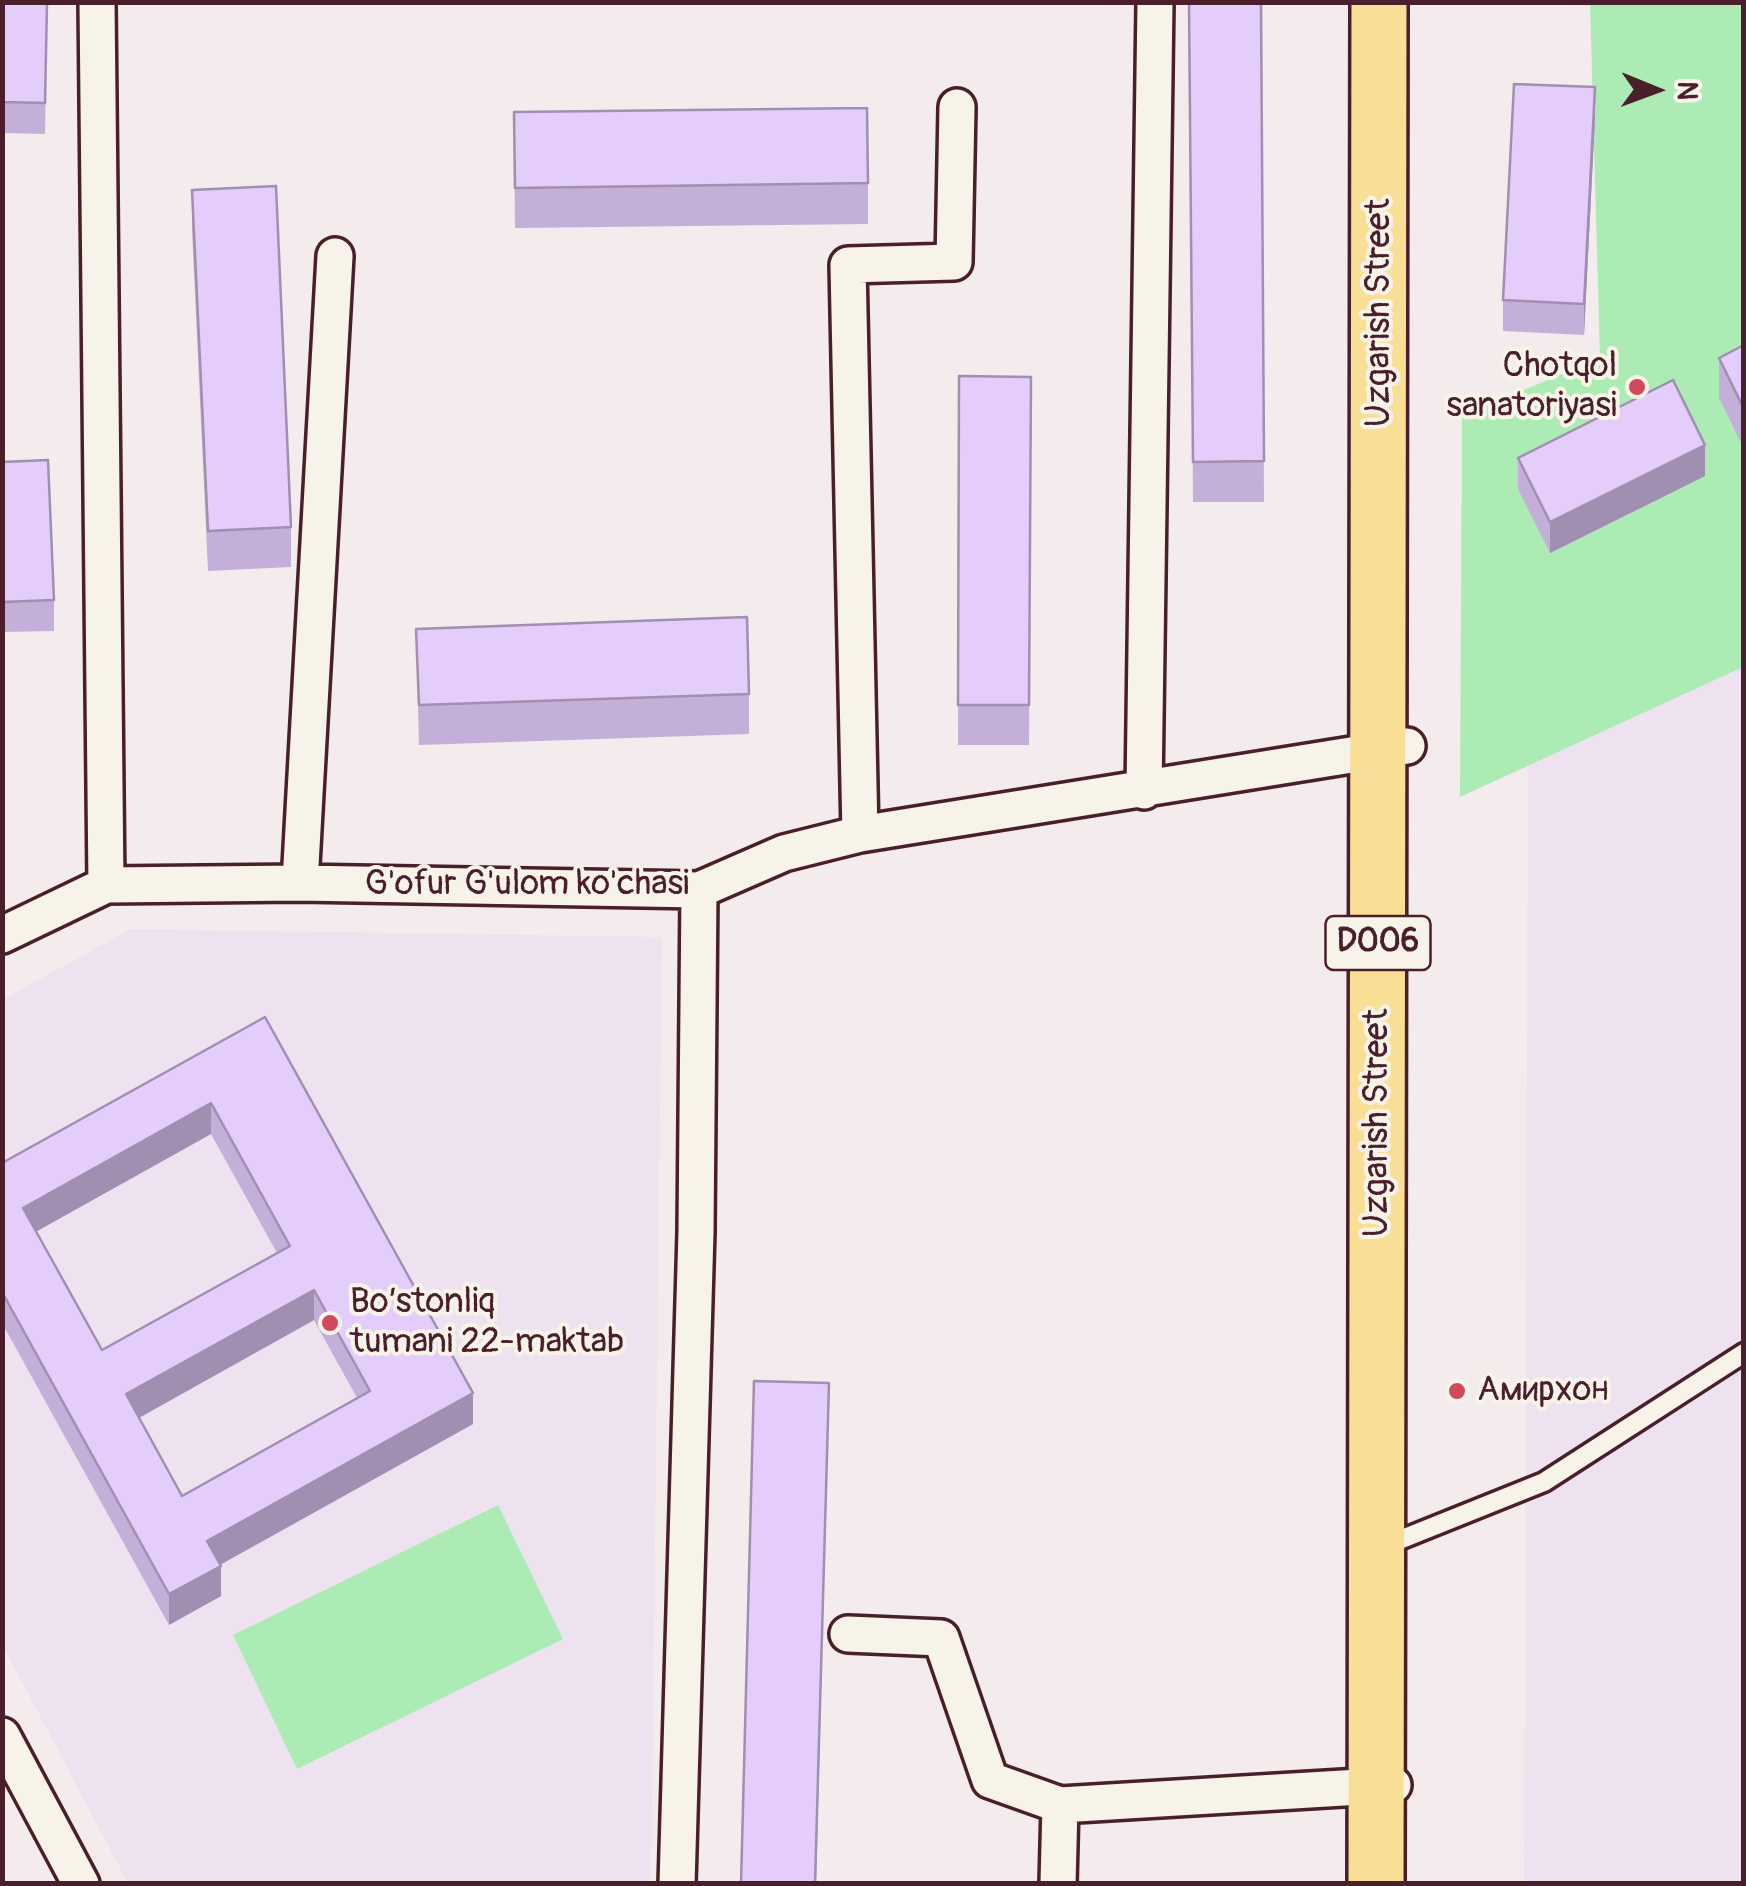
<!DOCTYPE html>
<meta charset="utf-8">
<style>
body{margin:0}
#map{position:relative;width:1746px;height:1886px;overflow:hidden;background:#f3ebec;font-family:Pangolin,sans-serif}
canvas{display:block}
.frame{position:absolute;inset:0;border:5px solid #4a1f2b;pointer-events:none}
.north{position:absolute;left:1606px;top:40px;width:100px;height:100px;-webkit-text-stroke:8px #f7f3e8;paint-order:stroke;rotate:91deg;font-size:28px;font-weight:700;line-height:40px;text-align:center;color:#4a1f2b}
.north::after{content:'';display:block;margin:auto;width:35px;height:45px;background:#4a1f2b;clip-path:polygon(50% 0,100% 100%,50% 72%,0 100%)}
</style>
<div id="map">
<canvas width="1746" height="1886"></canvas>
<div class="frame"></div>
<div class="north">N</div>
</div>
<script>
const c = document.querySelector('canvas').getContext('2d');
c.lineJoin = 'round';
function fill(path, color) { c.fillStyle = color; c.fill(path, 'evenodd'); }
const poly = rows => new Path2D(rows.map(r => 'M' + r).join(''));
function strokePath(path, color, width, dash) { c.strokeStyle = color; c.lineWidth = width; c.lineCap = dash ? 'butt' : 'round'; c.setLineDash(dash || []); c.stroke(path); }
function write(font, color, halo, rows, align = 'center') {
  c.font = font + ' Pangolin,sans-serif'; c.lineWidth = 8; c.setLineDash([]); c.textBaseline = 'middle'; c.strokeStyle = halo; c.fillStyle = color; for (const [text, x, y, turn = 0] of rows) {
    c.save(); c.translate(x, y); c.rotate((+turn || 0) * Math.PI / 180); c.textAlign = isNaN(turn) ? turn : align; if (halo) c.strokeText(text, 0, 0); c.fillText(text, 0, 0); c.restore();
  }
}
fill(poly([
 [1743,663,1743,1883,1524,1884,1528,758],
 [131,929,662,937,651,1883,128,1883,3,1646,2,1000]
]), '#eee2f0');
fill(poly([
 [1590,3,1743,3,1743,667,1460,797,1462,416,1600,358],
 [498,1505,563,1639,297,1769,233,1635]
]), '#acecb4');
const service = poly([
 [1383,1540,1402,1539,1544,1482,1744,1353]
]);
const minor = poly([
 [97,2,106,885],
 [1144,791,1155,2],
 [860,834,848,265,954,262,957,107],
 [300,883,335,256],
 [2,935,106,885,300,883,699,890,784,853,860,834,1407,746],
 [848,1634,941,1638,990,1780,1060,1805,1058,1884],
 [2,1736,81,1884],
 [1060,1805,1393,1785],
 [677,1884,696,1232,699,890]
]);
const primary = poly([
 [1376,1884,1379,2]
]);
strokePath(service, '#4a1f2b', 25);
strokePath(minor, '#4a1f2b', 42);
strokePath(primary, '#4a1f2b', 62);
strokePath(service, '#f7f3e8', 18);
strokePath(minor, '#f7f3e8', 35);
strokePath(primary, '#f9df96', 55);
fill(poly([
 [2,2,47,2,45,134,2,133],
 [1189,2,1261,2,1264,502,1193,502],
 [514,112,868,183,868,224,515,228],
 [1595,118,1584,335,1503,331,1503,300],
 [192,190,291,527,291,567,208,571,192,230],
 [1744,345,1744,449,1719,398,1719,358],
 [959,376,1031,377,1029,745,958,745],
 [1518,458,1705,476,1550,553,1518,489],
 [2,462,54,600,54,631,2,632],
 [416,629,749,694,749,734,419,745],
 [265,1017,473,1424,220,1565,221,1596,169,1625,2,1323,2,1163],
 [211,1134,277,1253,102,1350,36,1231],
 [314,1320,357,1398,182,1496,139,1418]
]), '#c4afd8');
fill(poly([
 [1595,87,1595,118,1584,335,1584,304],
 [1705,445,1705,476,1550,553,1550,522],
 [211,1103,211,1134,23,1239,23,1208],
 [314,1290,314,1320,126,1425,126,1394],
 [829,1383,816,1884,815,1884],
 [473,1393,473,1424,207,1572,207,1541],
 [221,1566,221,1596,169,1625,169,1594]
]), '#a08fb0');
const building = poly([
 [2,2,47,2,45,103,2,102,2,2],
 [1189,2,1261,2,1264,461,1193,462,1189,2],
 [1514,84,1595,87,1584,304,1503,300,1514,84],
 [867,108,868,183,515,188,514,112,867,108],
 [276,186,291,527,208,531,192,190,276,186],
 [1744,345,1744,409,1719,358,1744,345],
 [959,376,1031,377,1029,705,958,705,959,376],
 [1673,380,1705,445,1550,522,1518,458,1673,380],
 [48,460,54,600,2,602,2,462,48,460],
 [747,617,749,694,419,705,416,629,747,617],
 [265,1017,473,1393,207,1541,221,1566,169,1594,2,1292,2,1163,265,1017],
 [211,1103,290,1246,102,1350,23,1208,211,1103],
 [314,1290,370,1391,182,1496,126,1394,314,1290],
 [754,1381,829,1383,815,1884,741,1884,754,1381]
]);
fill(building, '#e4ccfb');
strokePath(building, '#a08fb0', 2.5);
for (const [x, y, r, color] of [
 [1637,387,10,"#d1495b"],
 [330,1323,10,"#d1495b"],
 [1457,1391,10,"#d1495b"]
]) { const dot = new Path2D(); dot.arc(x, y, r, 0, 2 * Math.PI); c.fillStyle = color; c.fill(dot); strokePath(dot, '#f7f3e8', 4); }
for (const [x, y, w] of [
 [1378,943,105]
]) { const box = new Path2D(); box.roundRect(x - w / 2, y - 27, w, 54, 8); c.fillStyle = '#f7f3e8'; c.fill(box); strokePath(box, '#4a1f2b', 2.5); }
write('bold 32px', '#4a1f2b', null, [
 ["D006",1378,943]
]);
write('35px', '#4a1f2b', '#f7f3e8', [
 ["Uzgarish Street",1380,313,-90],
 ["G'ofur G'ulom ko'chasi",527,885],
 ["Uzgarish Street",1378,1123,-90]
]);
write('35px', '#4a1f2b', '#f7f3e8', [
 ["Chotqol",1617,367,"right"],
 ["sanatoriyasi",1617,407,"right"],
 ["Bo’stonliq",350,1303],
 ["tumani 22-maktab",350,1343],
 ["Амирхон",1477,1391]
], 'left');
</script>
